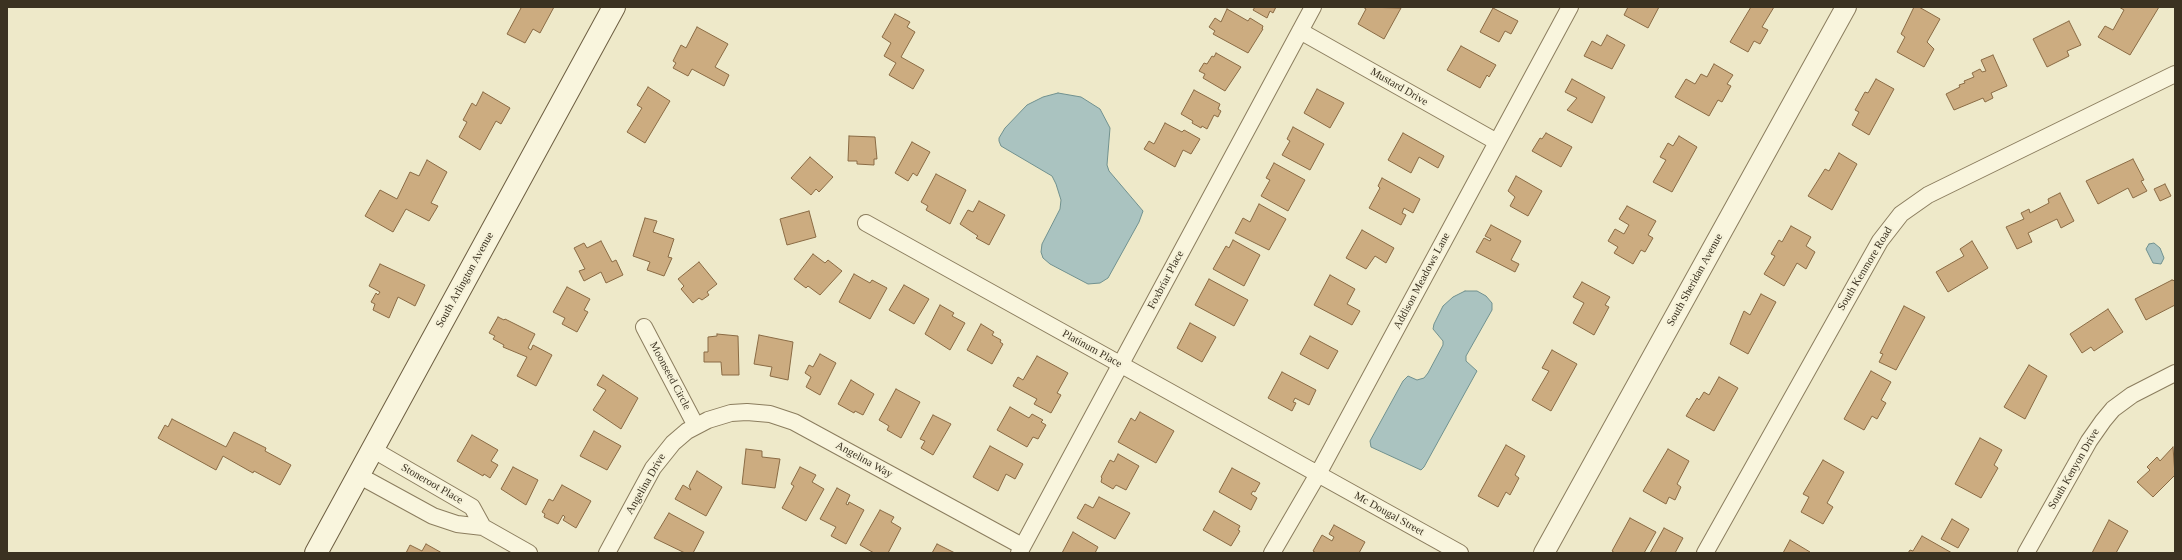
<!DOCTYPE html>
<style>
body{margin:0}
#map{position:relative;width:2182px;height:560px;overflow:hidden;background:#eee9c9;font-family:"Times New Roman",serif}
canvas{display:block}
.frame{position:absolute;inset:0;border:8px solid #3b3221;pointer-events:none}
</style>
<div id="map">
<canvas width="2182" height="560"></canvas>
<div class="frame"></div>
</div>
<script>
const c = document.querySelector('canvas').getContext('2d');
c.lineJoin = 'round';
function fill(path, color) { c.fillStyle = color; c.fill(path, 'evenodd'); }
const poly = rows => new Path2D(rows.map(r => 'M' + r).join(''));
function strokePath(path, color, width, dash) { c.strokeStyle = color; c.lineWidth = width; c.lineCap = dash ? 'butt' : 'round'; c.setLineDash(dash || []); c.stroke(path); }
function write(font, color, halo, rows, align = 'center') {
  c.font = font + ' "Times New Roman",serif'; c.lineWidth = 4; c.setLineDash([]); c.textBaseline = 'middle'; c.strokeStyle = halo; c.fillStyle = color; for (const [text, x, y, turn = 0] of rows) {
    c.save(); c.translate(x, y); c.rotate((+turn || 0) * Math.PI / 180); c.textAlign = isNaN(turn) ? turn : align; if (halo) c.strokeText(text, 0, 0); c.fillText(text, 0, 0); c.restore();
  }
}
const water = poly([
 [1058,93,1081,97,1100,109,1110,128,1107,165,1109,171,1143,211,1139,222,1108,278,1100,283,1088,284,1050,264,1043,258,1041,252,1042,244,1060,209,1061,200,1056,184,1052,176,1001,146,999,141,999,138,1005,128,1027,105,1043,97,1058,93],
 [2149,244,2154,243,2160,248,2164,258,2161,264,2153,263,2146,249,2149,244],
 [1465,291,1477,291,1486,296,1492,303,1492,310,1466,356,1466,361,1477,371,1424,467,1421,470,1371,447,1370,441,1403,381,1408,376,1417,380,1424,378,1428,373,1443,345,1443,341,1433,329,1434,324,1443,306,1453,297,1465,291]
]);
fill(water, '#aac3c0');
strokePath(water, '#70918f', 1);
const building = poly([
 [519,7,554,7,540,33,533,29,525,43,507,34,521,8,519,7],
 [1255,7,1276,7,1273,13,1270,11,1267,18,1253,10,1255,7],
 [1363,7,1401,8,1384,39,1358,24,1366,9,1363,7],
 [1628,7,1659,7,1648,28,1624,15,1628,7],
 [1751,7,1774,7,1762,27,1768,30,1760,44,1754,41,1748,52,1730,42,1751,7],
 [1914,7,1919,7,1940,19,1927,42,1934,49,1924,67,1897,52,1905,37,1901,34,1914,7],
 [2119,7,2159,7,2130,55,2098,37,2105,26,2113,30,2124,10,2119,7],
 [1493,8,1518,21,1511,34,1505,31,1499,42,1480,32,1493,8],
 [1227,9,1248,21,1250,18,1263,26,1262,29,1263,29,1248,53,1213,34,1215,31,1209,27,1215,18,1221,22,1227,9],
 [895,14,910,22,907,27,915,32,901,57,924,70,913,89,889,75,896,63,884,56,891,43,882,37,895,14],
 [2069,21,2081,45,2067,51,2069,56,2047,67,2033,39,2069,21],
 [697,27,728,44,715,67,729,75,724,86,692,69,688,76,673,68,676,63,673,61,681,45,686,48,697,27],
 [1607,35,1625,45,1612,69,1584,56,1592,41,1601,46,1607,35],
 [1461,46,1496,65,1489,77,1487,75,1480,88,1447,70,1461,46],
 [1216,53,1241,67,1225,91,1203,78,1205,74,1199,71,1204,63,1207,64,1212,56,1214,57,1216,53],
 [1993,55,2007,86,1991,93,1993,98,1985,102,1983,98,1954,110,1946,94,1960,87,1959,85,1965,83,1964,81,1974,77,1972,73,1980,69,1982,72,1986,71,1981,60,1993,55],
 [1714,64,1733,75,1727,84,1731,86,1722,102,1718,100,1709,116,1675,97,1686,79,1695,84,1701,74,1707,77,1714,64],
 [1572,79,1605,97,1592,123,1567,110,1577,98,1565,92,1572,79],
 [1876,79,1894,89,1869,135,1852,125,1859,112,1855,110,1865,92,1868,93,1876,79],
 [648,87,670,101,645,143,627,132,642,108,637,105,648,87],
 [1317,89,1344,103,1330,128,1304,113,1317,89],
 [1194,90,1220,104,1218,109,1221,111,1218,117,1214,115,1207,129,1202,126,1201,128,1192,123,1193,121,1181,114,1194,90],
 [483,92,510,108,501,124,496,121,480,150,459,137,467,122,463,120,472,103,476,106,483,92],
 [1165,123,1182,132,1184,130,1200,139,1191,154,1183,150,1175,167,1144,149,1149,141,1154,144,1165,123],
 [1293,127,1324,144,1310,170,1282,155,1290,141,1287,139,1293,127],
 [1403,133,1444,156,1438,168,1419,157,1411,173,1388,160,1403,133],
 [1546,133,1572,147,1561,167,1532,151,1540,138,1542,139,1546,133],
 [849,136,875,137,877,159,874,159,874,165,857,164,857,161,848,161,849,136],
 [1679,136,1697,147,1672,192,1653,182,1666,160,1660,157,1668,143,1673,146,1679,136],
 [912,142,930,152,917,176,913,173,908,181,895,173,912,142],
 [1839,153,1857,164,1832,210,1808,196,1825,169,1829,171,1839,153],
 [810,157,833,177,819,192,816,189,811,195,791,178,810,157],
 [2133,159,2144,180,2141,181,2147,191,2133,198,2128,188,2098,204,2086,181,2133,159],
 [427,160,447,172,431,203,438,206,429,221,406,209,393,232,365,216,380,190,397,199,410,172,419,176,427,160],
 [1274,163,1305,180,1288,211,1261,196,1270,180,1266,178,1274,163],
 [936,174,966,190,950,224,926,210,928,206,921,202,936,174],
 [1516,176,1542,191,1528,216,1510,206,1515,197,1508,191,1516,176],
 [1382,178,1420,199,1413,213,1404,208,1402,213,1406,215,1401,225,1369,208,1380,188,1378,186,1382,178],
 [2165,184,2171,196,2160,201,2154,189,2165,184],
 [2060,193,2074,221,2061,228,2057,219,2028,233,2032,242,2017,249,2006,227,2024,219,2021,213,2029,209,2030,213,2049,203,2048,199,2060,193],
 [979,201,1005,215,989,245,976,238,978,236,960,224,968,210,973,212,979,201],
 [1259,204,1286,219,1269,250,1235,233,1243,218,1250,222,1259,204],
 [1627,206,1656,221,1648,235,1653,238,1645,252,1641,250,1633,264,1614,253,1618,247,1608,241,1615,229,1624,234,1629,225,1619,219,1627,206],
 [809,211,816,237,787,245,780,219,809,211],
 [645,218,657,221,653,232,674,239,668,257,672,258,664,276,647,270,650,262,633,256,645,218],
 [1491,225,1521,241,1511,260,1519,264,1515,272,1476,252,1484,238,1490,241,1491,239,1485,236,1491,225],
 [1791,226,1811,237,1806,246,1815,252,1806,269,1797,263,1784,286,1764,274,1775,256,1771,254,1779,240,1782,242,1791,226],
 [1362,230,1394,248,1386,263,1375,256,1366,269,1346,258,1362,230],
 [1233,240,1260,255,1244,286,1213,269,1226,246,1229,248,1233,240],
 [601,241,612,262,616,260,623,275,606,283,601,272,584,281,579,271,585,269,574,248,584,243,587,248,601,241],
 [1972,241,1988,268,1948,292,1936,272,1964,256,1960,249,1972,241],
 [813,254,825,263,828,260,842,271,820,295,808,286,806,288,794,279,813,254],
 [699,262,717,284,707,292,709,295,702,300,699,298,693,303,681,289,684,286,678,279,699,262],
 [380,264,425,285,415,306,398,297,389,318,373,310,375,304,371,302,376,293,378,295,380,292,369,286,380,264],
 [854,274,870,283,872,280,887,288,870,319,839,302,854,274],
 [1330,275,1355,289,1347,304,1360,311,1352,325,1314,305,1330,275],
 [1209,279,1248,300,1234,326,1195,305,1209,279],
 [2172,280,2175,281,2175,305,2146,320,2135,299,2172,280],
 [1582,282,1610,297,1605,305,1609,307,1594,335,1573,323,1584,303,1573,297,1582,282],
 [904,285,929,299,914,324,889,310,904,285],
 [567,287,590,299,584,310,588,312,577,332,562,324,565,318,553,312,567,287],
 [1761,294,1776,302,1748,354,1730,344,1744,311,1750,315,1761,294],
 [940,305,954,313,952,316,965,323,950,350,925,334,940,305],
 [1904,306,1925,317,1896,370,1879,362,1883,354,1880,353,1904,306],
 [2108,309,2123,332,2094,351,2091,347,2082,353,2070,334,2108,309],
 [498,317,504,320,505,319,535,334,528,348,531,350,533,345,552,355,536,386,517,376,527,357,503,347,504,345,493,339,495,336,489,333,498,317],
 [1190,323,1216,337,1202,362,1177,348,1190,323],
 [981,324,994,332,992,335,1001,340,1000,342,1003,344,992,364,967,350,981,324],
 [717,334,738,336,739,375,722,375,721,362,704,362,704,352,708,352,708,337,717,336,717,334],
 [759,335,793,342,788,380,770,376,772,367,754,364,759,335],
 [1310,336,1338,351,1328,369,1300,354,1310,336],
 [1552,350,1577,364,1551,411,1532,400,1549,371,1542,368,1552,350],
 [820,354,836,363,820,395,806,387,811,377,805,373,809,365,813,367,820,354],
 [1037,356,1068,373,1057,393,1061,395,1051,413,1034,404,1037,399,1013,386,1018,377,1023,380,1037,356],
 [2029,365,2047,376,2025,419,2004,407,2029,365],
 [1871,371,1891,382,1881,400,1886,403,1877,419,1872,416,1864,430,1844,419,1871,371],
 [1282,372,1316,390,1309,405,1295,398,1293,402,1296,403,1292,411,1268,398,1282,372],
 [603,375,638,398,621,429,593,410,606,390,597,385,603,375],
 [1719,377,1738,388,1714,431,1686,416,1697,398,1699,400,1704,392,1709,395,1719,377],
 [851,380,874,394,863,415,855,411,854,413,838,404,851,380],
 [896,389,920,402,901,438,887,430,889,426,879,420,896,389],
 [1010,407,1029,418,1032,414,1043,420,1041,422,1046,425,1038,439,1033,437,1027,447,997,430,1010,407],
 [1140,412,1174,431,1156,463,1118,442,1131,418,1135,421,1140,412],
 [933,415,951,424,933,455,921,448,925,441,920,439,933,415],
 [172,419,226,447,234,432,266,448,265,451,291,465,280,485,254,471,253,473,223,456,216,470,158,438,165,425,168,427,172,419],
 [594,431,621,446,607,470,580,456,594,431],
 [472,435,498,450,491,461,498,465,490,478,484,474,483,476,457,461,472,435],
 [1980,438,2002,450,1994,465,1998,468,1981,498,1955,484,1980,438],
 [1506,445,1525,456,1515,475,1519,478,1510,495,1506,492,1498,507,1478,496,1506,445],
 [990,446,1023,464,1015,479,1006,474,998,491,973,477,990,446],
 [2173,447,2175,475,2153,497,2137,482,2150,470,2147,467,2157,457,2160,461,2173,447],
 [746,449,762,451,762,457,780,459,775,488,742,484,746,449],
 [1668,449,1689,461,1677,484,1681,487,1675,500,1669,497,1666,504,1643,491,1668,449],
 [1118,454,1139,466,1126,490,1116,485,1113,489,1101,482,1102,478,1101,477,1110,460,1114,462,1118,454],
 [1823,460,1844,472,1827,503,1833,507,1823,524,1801,512,1809,497,1803,494,1823,460],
 [513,467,538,480,526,505,501,489,513,467],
 [800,467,816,475,812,482,824,489,806,521,782,508,794,486,791,484,800,467],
 [1232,468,1260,483,1255,492,1253,491,1251,494,1257,498,1251,510,1219,492,1232,468],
 [697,471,722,487,706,516,675,499,683,485,691,490,689,486,697,471],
 [562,485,591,501,576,528,563,520,565,517,563,515,558,524,544,517,545,514,542,512,549,499,553,501,562,485],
 [837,488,850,495,846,504,848,505,849,502,864,510,846,544,831,536,836,527,820,519,837,488],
 [1099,497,1130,513,1115,539,1077,518,1085,504,1093,508,1099,497],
 [880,510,894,517,891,522,901,528,888,553,874,553,860,545,880,510],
 [1214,511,1240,526,1238,530,1240,531,1231,546,1203,530,1214,511],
 [669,513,704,532,693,553,685,553,654,538,669,513],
 [1630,518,1656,532,1644,553,1615,553,1612,551,1630,518],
 [1952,519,1969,529,1958,548,1941,539,1952,519],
 [2109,520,2128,531,2116,553,2092,553,2109,520],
 [1334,525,1365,542,1359,553,1316,553,1313,551,1322,535,1332,541,1334,537,1329,534,1334,525],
 [1664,528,1683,538,1675,553,1650,553,1664,528],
 [1073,532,1098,547,1095,553,1062,553,1073,532],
 [1922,536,1952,553,1908,553,1910,550,1913,551,1922,536],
 [1790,540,1810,552,1809,553,1783,553,1790,540],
 [426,544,442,553,406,553,410,545,422,551,426,544],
 [937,544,955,553,932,553,937,544]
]);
fill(building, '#ccac80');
strokePath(building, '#8a6b44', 1);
const minor = poly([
 [1300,31,1497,142],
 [866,223,1460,553],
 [644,327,696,426],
 [372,449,472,507,483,527],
 [358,475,433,516,457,524,483,527,529,553],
 [607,553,653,468,673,443,687,431,708,420,731,413,747,412,770,414,794,422,1022,546],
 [1019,553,1313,7],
 [1272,553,1318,474,1570,7],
 [1705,553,1880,241,1901,214,1928,195,2175,74],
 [2026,553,2089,441,2103,421,2113,409,2132,395,2175,373]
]);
const tertiary = poly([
 [1544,553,1846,7]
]);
const secondary = poly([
 [316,553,614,7]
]);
strokePath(minor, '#8b7d5e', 18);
strokePath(tertiary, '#8b7d5e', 22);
strokePath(secondary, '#6d5e41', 24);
strokePath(minor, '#f9f5dd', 16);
strokePath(tertiary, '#f9f5dd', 20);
strokePath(secondary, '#f9f5dd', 22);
write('11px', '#3b3221', '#f6f2d9', [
 ["Mustard Drive",1399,87,30],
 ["South Kenmore Road",1865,269,-59],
 ["South Arlington Avenue",465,280,-61],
 ["Foxbriar Place",1166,280,-62],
 ["South Sheridan Avenue",1695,280,-61],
 ["Addison Meadows Lane",1422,281,-62],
 ["Platinum Place",1092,349,29],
 ["Moonseed Circle",670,376,62],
 ["Angelina Way",864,460,29],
 ["South Kenyon Drive",2074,469,-60],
 ["Stoneroot Place",432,484,30],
 ["Angelina Drive",646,484,-60],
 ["Mc Dougal Street",1389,514,29]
]);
</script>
